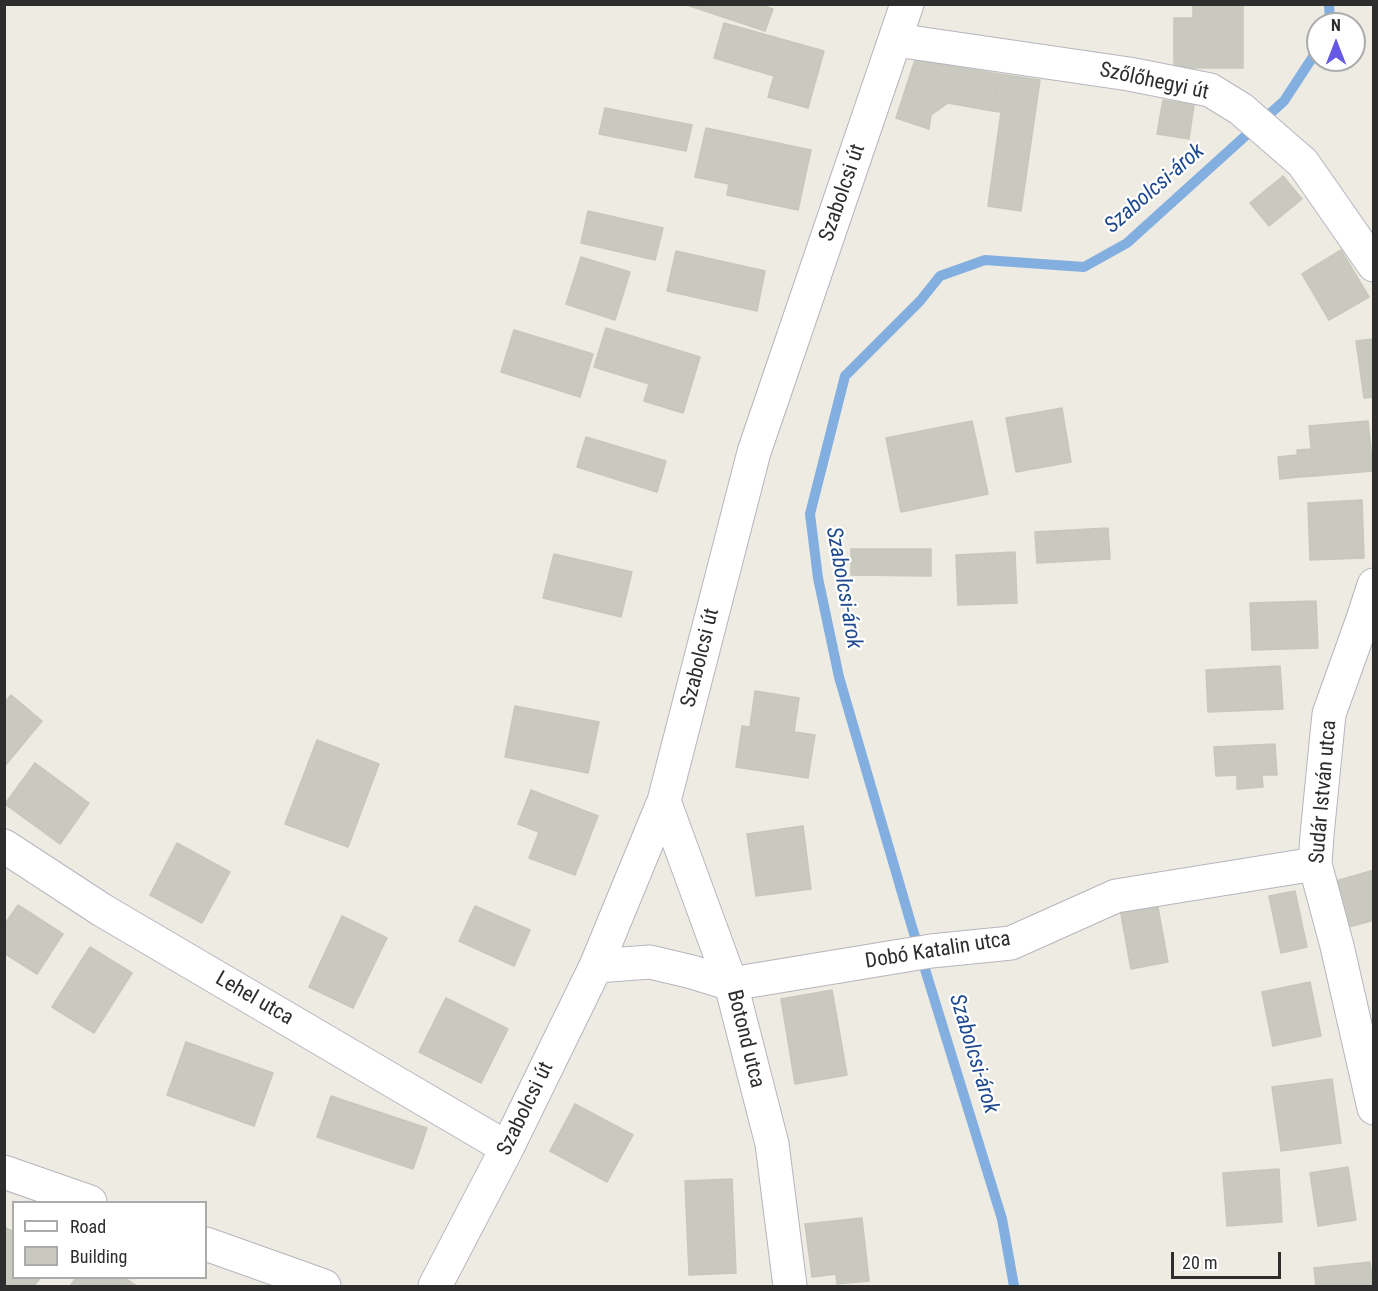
<!DOCTYPE html>
<meta charset="utf-8">
<style>
body{margin:0}
#map{position:relative;width:1378px;height:1291px;overflow:hidden;background:#edebe2;font-family:"Roboto Condensed",sans-serif}
canvas{display:block}
.frame{position:absolute;inset:0;border:6px solid #2d2d2d;pointer-events:none}
.legend{position:absolute;left:12px;top:1201px;width:195px;height:78px;box-sizing:border-box;background:#fff;border:2px solid #ababab;margin:0;padding:8px 10px;list-style:none;font-size:18px;color:#2d2d2d}
.legend li{display:flex;align-items:center;gap:12px;height:30px}
.legend b{width:30px;border:2px solid #ababab}
.north{position:absolute;left:1306px;top:12px;width:60px;height:60px;box-sizing:border-box;background:#fff;border:2px solid #ababab;border-radius:50%;rotate:0deg;font-size:16px;font-weight:700;line-height:24px;text-align:center;color:#2d2d2d}
.north::after{content:'';display:block;margin:auto;width:21px;height:27px;background:#6458e4;clip-path:polygon(50% 0,100% 100%,50% 72%,0 100%)}
.scale{position:absolute;left:1171px;top:1252px;width:110px;height:27px;box-sizing:border-box;border:3px solid #2d2d2d;border-top:0;padding-left:8px;font-size:18px;line-height:21px;white-space:nowrap;color:#2d2d2d;-webkit-text-stroke:4px #fff;paint-order:stroke}
</style>
<div id="map">
<canvas width="1378" height="1291"></canvas>
<div class="frame"></div>
<ul class="legend">
<li><b style="height:8px;background:#fff"></b>Road</li>
<li><b style="height:16px;background:#c9c9c0"></b>Building</li>
</ul>
<div class="north">N</div>
<div class="scale">20 m</div>
</div>
<script>
const c = document.querySelector('canvas').getContext('2d');
c.lineJoin = 'round';
const poly = rows => new Path2D(rows.map(r => 'M' + r).join(''));
function strokePath(path, color, width, dash) { c.strokeStyle = color; c.lineWidth = width; c.lineCap = dash ? 'butt' : 'round'; c.setLineDash(dash || []); c.stroke(path); }
function fill(path, color) { c.fillStyle = color; c.fill(path, 'evenodd'); }
function write(font, color, halo, rows, align = 'center') {
  c.font = font + ' "Roboto Condensed",sans-serif'; c.lineWidth = 4.5; c.setLineDash([]); c.textBaseline = 'middle'; c.strokeStyle = halo; c.fillStyle = color; for (const [text, x, y, turn = 0] of rows) {
    c.save(); c.translate(x, y); c.rotate((+turn || 0) * Math.PI / 180); c.textAlign = isNaN(turn) ? turn : align; if (halo) c.strokeText(text, 0, 0); c.fillText(text, 0, 0); c.restore();
  }
}
strokePath(poly([
 [1329,4,1330,24],
 [1014,1286,1002,1219,912,927,839,677,818,578,810,514,845,376,920,301,940,276,985,260,1084,267,1127,243,1284,101,1318,49]
]), '#83aee0', 10);
const building = poly([
 [684,4,757,4,773,9,765,31,684,4],
 [1193,4,1243,4,1243,68,1174,68,1174,18,1193,18,1193,4],
 [724,23,824,51,808,108,768,97,774,76,714,58,724,23],
 [915,60,999,74,993,111,948,103,931,115,929,129,896,118,915,60],
 [999,74,1040,80,1021,211,988,206,1001,112,993,111,999,74],
 [1163,100,1194,105,1189,139,1157,134,1163,100],
 [605,108,692,125,686,151,599,134,605,108],
 [706,128,811,150,798,210,727,195,729,184,695,177,706,128],
 [1283,176,1302,199,1269,226,1250,203,1283,176],
 [588,211,663,228,655,260,581,243,588,211],
 [1341,250,1369,297,1329,320,1302,274,1341,250],
 [676,251,765,271,757,311,667,291,676,251],
 [581,257,630,272,615,320,566,304,581,257],
 [606,328,700,357,683,413,644,401,649,384,594,367,606,328],
 [514,330,593,354,580,397,501,372,514,330],
 [1374,339,1374,397,1364,398,1356,341,1374,339],
 [1062,408,1071,462,1016,472,1006,418,1062,408],
 [972,421,988,494,901,512,886,438,972,421],
 [1368,421,1373,471,1314,476,1309,426,1368,421],
 [586,437,666,461,657,492,577,467,586,437],
 [1311,449,1314,476,1299,477,1297,450,1311,449],
 [1297,455,1299,477,1280,479,1278,457,1297,455],
 [1362,500,1364,558,1310,560,1308,503,1362,500],
 [1108,528,1110,559,1037,563,1035,532,1108,528],
 [851,549,931,549,931,576,851,575,851,549],
 [1015,552,1017,603,958,605,956,555,1015,552],
 [554,554,632,572,621,617,543,598,554,554],
 [1316,601,1318,648,1252,650,1250,603,1316,601],
 [1280,666,1283,709,1208,712,1206,670,1280,666],
 [755,691,799,698,794,732,815,735,808,778,736,767,742,726,750,727,755,691],
 [11,695,42,721,4,767,4,703,11,695],
 [515,706,599,722,588,773,505,757,515,706],
 [317,740,379,764,348,847,285,824,317,740],
 [1275,744,1277,775,1262,775,1263,787,1237,789,1237,775,1216,776,1214,747,1275,744],
 [35,763,89,803,60,844,5,804,35,763],
 [531,790,598,816,575,875,529,858,539,832,518,824,531,790],
 [803,826,811,889,756,896,747,834,803,826],
 [177,843,230,872,202,923,150,895,177,843],
 [1374,870,1374,920,1349,927,1336,881,1374,870],
 [1295,891,1307,947,1281,953,1269,896,1295,891],
 [1157,902,1168,962,1131,969,1120,909,1157,902],
 [18,905,63,934,37,974,4,953,4,925,18,905],
 [475,906,530,930,514,966,459,941,475,906],
 [342,916,387,938,353,1008,309,987,342,916],
 [90,947,132,973,94,1033,52,1007,90,947],
 [1310,982,1321,1036,1273,1046,1262,992,1310,982],
 [832,990,847,1075,795,1084,781,999,832,990],
 [446,998,508,1029,481,1083,419,1052,446,998],
 [186,1042,273,1073,254,1126,167,1095,186,1042],
 [1332,1079,1341,1143,1281,1151,1272,1087,1332,1079],
 [331,1096,427,1128,413,1169,317,1137,331,1096],
 [575,1104,633,1135,607,1182,550,1151,575,1104],
 [1348,1167,1356,1220,1318,1226,1310,1173,1348,1167],
 [1279,1169,1282,1222,1227,1226,1223,1173,1279,1169],
 [732,1179,736,1273,689,1275,685,1181,732,1179],
 [862,1218,869,1281,837,1284,836,1274,812,1277,805,1224,862,1218],
 [4,1227,14,1232,14,1278,40,1278,34,1286,4,1286,4,1227],
 [1370,1262,1373,1286,1316,1286,1314,1268,1370,1262],
 [76,1278,125,1278,137,1286,70,1286,76,1278]
]);
fill(building, '#c9c9c0');
strokePath(building, '#c8c7bb', 1.5);
const minor = poly([
 [896,40,1129,74,1210,90,1241,109,1303,163,1374,265],
 [1374,585,1363,619,1329,714,1317,835,1315,864,1337,946,1374,1108],
 [664,801,731,984,772,1144,790,1286],
 [4,846,102,910,507,1148],
 [596,966,650,962,692,972,731,984,931,951,1011,943,1116,896,1315,864],
 [4,1172,90,1202],
 [206,1244,324,1286],
 [435,1286,507,1148,596,966,664,801,754,452,907,4]
]);
strokePath(minor, '#b6b5bf', 35);
strokePath(minor, '#fff', 33);
write('21px', '#2d2d2d', '#fff', [
 ["Szőlőhegyi út",1154,82,12],
 ["Szabolcsi út",843,193,-71],
 ["Szabolcsi út",701,658,-76],
 ["Sudár István utca",1324,792,-85],
 ["Dobó Katalin utca",938,951,-9],
 ["Lehel utca",254,999,30],
 ["Botond utca",745,1039,76],
 ["Szabolcsi út",526,1109,-64]
]);
write('italic 22px', '#1f4a8f', '#fff', [
 ["Szabolcsi-árok",1155,189,-41],
 ["Szabolcsi-árok",843,588,80],
 ["Szabolcsi-árok",973,1054,73]
]);
</script>
